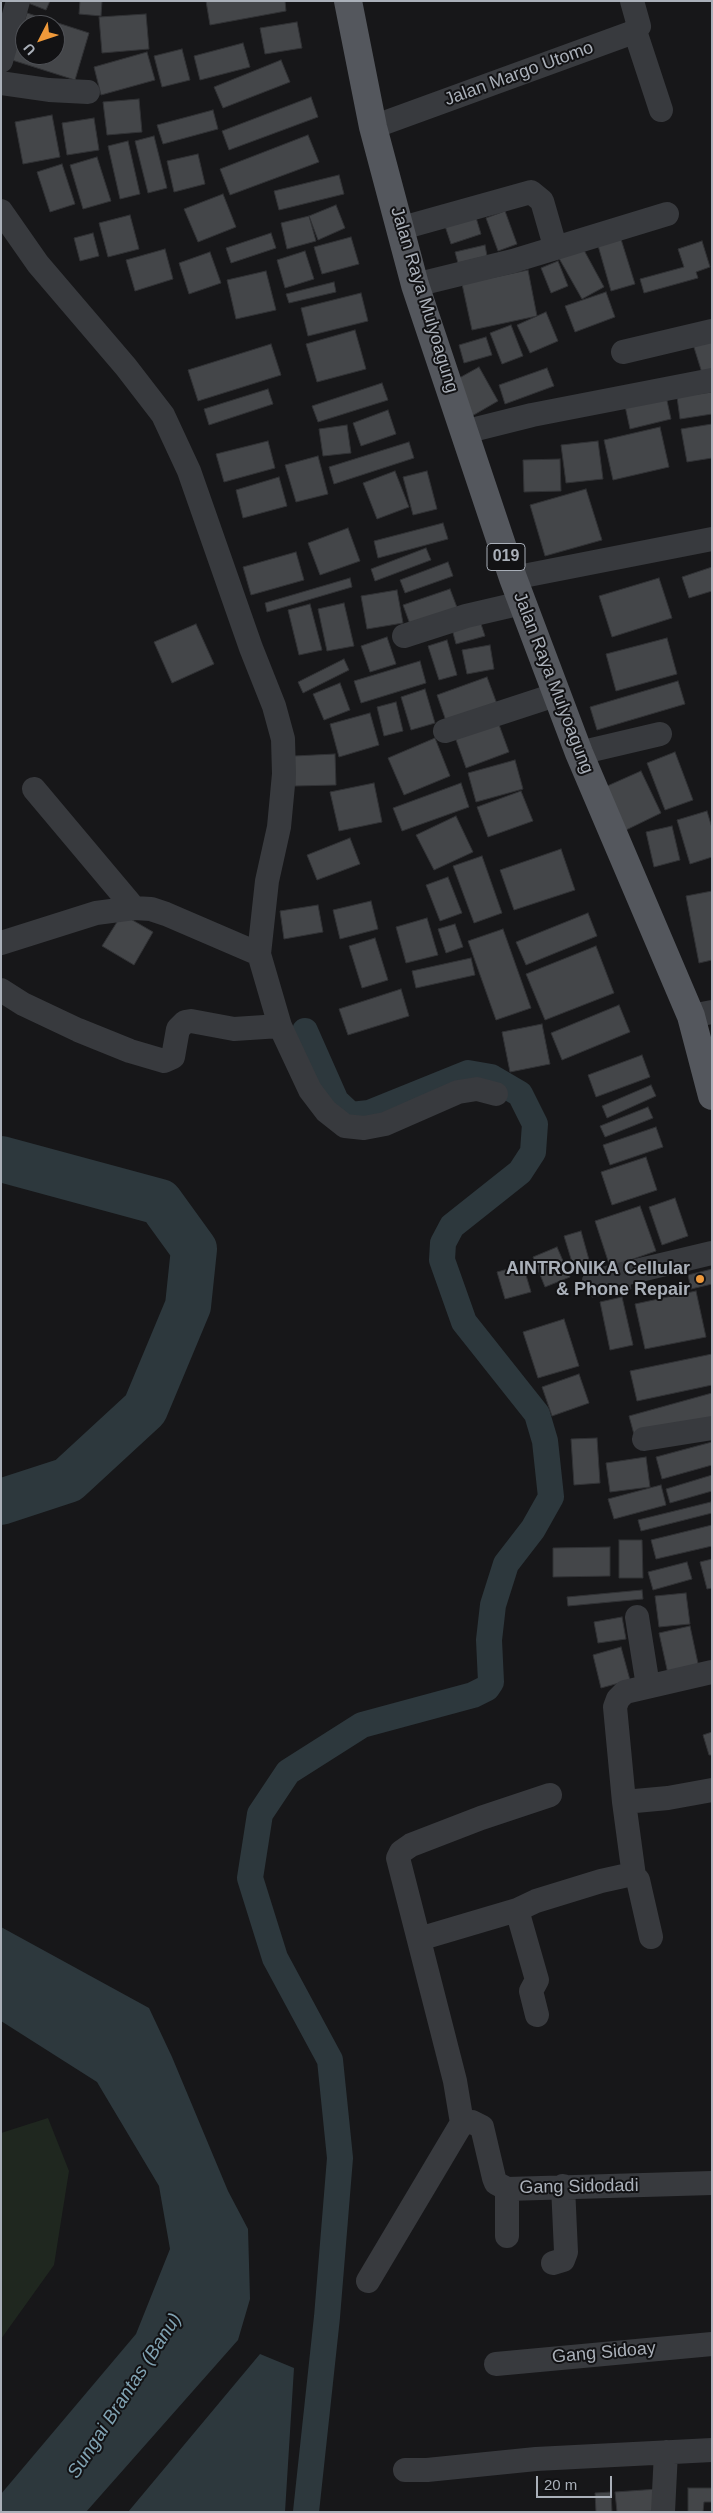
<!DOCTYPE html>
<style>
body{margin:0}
#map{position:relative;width:713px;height:2513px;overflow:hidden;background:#171719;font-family:Arial,sans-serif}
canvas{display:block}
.frame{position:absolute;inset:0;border:2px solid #aab0b9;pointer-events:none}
.north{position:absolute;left:15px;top:15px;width:50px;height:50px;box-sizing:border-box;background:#121214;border:1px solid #4f5156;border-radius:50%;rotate:229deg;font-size:14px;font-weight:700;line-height:20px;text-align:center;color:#aab0b9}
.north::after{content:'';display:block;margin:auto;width:18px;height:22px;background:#ef993a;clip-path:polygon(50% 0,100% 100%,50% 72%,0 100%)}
.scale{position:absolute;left:536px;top:2476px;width:76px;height:22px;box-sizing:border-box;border:2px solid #aab0b9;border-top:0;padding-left:6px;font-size:15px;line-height:18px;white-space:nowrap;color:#aab0b9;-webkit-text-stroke:4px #121214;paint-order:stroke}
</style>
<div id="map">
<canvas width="713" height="2513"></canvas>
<div class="frame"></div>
<div class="north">U</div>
<div class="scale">20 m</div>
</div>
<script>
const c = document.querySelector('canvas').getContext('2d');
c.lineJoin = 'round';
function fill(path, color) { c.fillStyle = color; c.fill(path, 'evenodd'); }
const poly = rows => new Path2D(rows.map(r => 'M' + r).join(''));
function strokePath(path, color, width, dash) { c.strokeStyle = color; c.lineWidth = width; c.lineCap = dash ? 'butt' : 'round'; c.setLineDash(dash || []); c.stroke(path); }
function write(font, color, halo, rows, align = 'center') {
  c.font = font + ' Arial,sans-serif'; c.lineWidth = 4; c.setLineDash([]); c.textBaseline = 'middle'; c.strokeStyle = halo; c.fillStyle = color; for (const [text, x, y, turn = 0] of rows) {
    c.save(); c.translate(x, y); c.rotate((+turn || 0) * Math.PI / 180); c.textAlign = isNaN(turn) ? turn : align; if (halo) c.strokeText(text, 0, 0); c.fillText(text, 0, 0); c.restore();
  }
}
fill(poly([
 [48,2118,69,2171,54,2265,1,2339,1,2133]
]), '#1f271f');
fill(poly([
 [1,1927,149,2008,172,2057,228,2191,248,2229,250,2299,238,2340,86,2512,1,2512,1,2494,136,2334,170,2249,159,2186,97,2082,1,2021],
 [260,2354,294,2368,285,2512,128,2512]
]), '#2d383d');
strokePath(poly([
 [305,1031,336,1101,351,1115,369,1113,468,1073,491,1077,520,1094,535,1124,533,1152,520,1172,452,1226,443,1243,442,1260,464,1322,537,1414,545,1441,551,1497,533,1529,506,1564,493,1605,489,1640,491,1682,487,1688,473,1695,362,1725,288,1772,260,1814,250,1878,275,1958,330,2060,340,2158,327,2317,306,2512]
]), '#2d383d', 26);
strokePath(poly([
 [1,1159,160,1202,194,1249,188,1306,145,1409,68,1480,1,1502]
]), '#2d383d', 46);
const building = poly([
 [29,1,50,1,46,10,28,3,29,1],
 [80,1,102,1,101,16,79,14,80,1],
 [206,1,285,1,286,11,210,25,206,1],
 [27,13,89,33,75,80,12,60,27,13],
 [25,25,55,25,55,55,25,55,25,25],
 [146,14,149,49,102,53,99,17,146,14],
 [297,22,302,48,265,54,260,28,297,22],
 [243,43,250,67,200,80,194,56,243,43],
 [182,49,190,80,162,87,154,56,182,49],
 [147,52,155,80,101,95,94,67,147,52],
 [281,60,290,82,223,108,214,87,281,60],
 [311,97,318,117,229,150,222,131,311,97],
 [139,99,142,132,107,135,103,102,139,99],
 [213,110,218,129,163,144,157,125,213,110],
 [52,115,60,157,23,164,15,122,52,115],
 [94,118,99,150,67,155,62,123,94,118],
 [308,135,319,162,230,195,220,169,308,135],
 [154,136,167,188,148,193,135,141,154,136],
 [128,141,140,194,120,199,108,146,128,141],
 [198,154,205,184,174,192,167,161,198,154],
 [97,157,111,201,83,209,70,165,97,157],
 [62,164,75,204,50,212,37,172,62,164],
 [339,175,344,194,279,210,274,191,339,175],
 [223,194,236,227,198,242,184,209,223,194],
 [336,205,345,228,318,240,309,216,336,205],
 [474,211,481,234,451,244,443,220,474,211],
 [505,211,517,244,498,251,486,218,505,211],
 [130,215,139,249,108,257,99,223,130,215],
 [309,216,316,241,287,249,281,223,309,216],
 [93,233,99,256,80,261,74,238,93,233],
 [271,233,276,248,231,263,226,248,271,233],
 [620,236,635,284,611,291,597,242,620,236],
 [351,237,359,264,322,274,314,247,351,237],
 [579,241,604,287,582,299,556,253,579,241],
 [702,241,710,267,696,272,698,278,644,293,640,279,684,267,678,249,702,241],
 [485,245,487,256,458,263,455,252,485,245],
 [165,249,173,279,135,291,126,260,165,249],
 [305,251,314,279,285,288,277,260,305,251],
 [210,252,221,283,189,294,179,263,210,252],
 [558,261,568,286,551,293,541,268,558,261],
 [528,270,537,316,472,330,462,284,528,270],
 [266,271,276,310,236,319,227,280,266,271],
 [334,282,336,292,289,303,286,294,334,282],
 [606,292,615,317,575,332,565,306,606,292],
 [361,293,368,321,308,336,301,308,361,293],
 [546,312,558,341,530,353,517,325,546,312],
 [511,325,523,356,502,364,490,333,511,325],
 [355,330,366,369,317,382,306,344,355,330],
 [712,335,712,370,702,373,692,341,712,335],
 [486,337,492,355,464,363,459,345,486,337],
 [271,344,281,375,198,401,188,370,271,344],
 [479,367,498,401,472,416,452,382,479,367],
 [547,368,554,386,505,404,499,385,547,368],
 [382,383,388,400,318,422,312,406,382,383],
 [268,389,273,404,209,425,204,409,268,389],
 [712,392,712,414,680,419,677,397,712,392],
 [666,396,671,419,630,429,625,406,666,396],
 [388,410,396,434,361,446,353,423,388,410],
 [712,424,712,458,687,462,681,429,712,424],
 [347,425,351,453,323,456,319,429,347,425],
 [660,427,669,467,613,480,604,440,660,427],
 [268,441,275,468,224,482,216,454,268,441],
 [598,441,603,479,566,483,561,445,598,441],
 [409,442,414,458,334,484,329,467,409,442],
 [318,456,328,494,296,502,285,465,318,456],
 [560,459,561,491,524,492,523,460,560,459],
 [395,471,409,507,377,519,363,483,395,471],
 [427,471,437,509,413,515,403,477,427,471],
 [279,477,287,506,243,518,236,490,279,477],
 [586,489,602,540,545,556,530,505,586,489],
 [443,523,448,539,378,558,374,541,443,523],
 [348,528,360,561,320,575,308,543,348,528],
 [426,548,431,560,375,581,371,569,426,548],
 [296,552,304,580,251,595,243,567,296,552],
 [448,562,453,576,405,593,400,580,448,562],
 [712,567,712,591,689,598,682,577,712,567],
 [350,578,352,587,267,612,265,603,350,578],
 [659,578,672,618,612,637,599,596,659,578],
 [450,589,458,610,411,627,403,605,450,589],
 [397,590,403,623,367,629,361,596,397,590],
 [344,603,354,646,327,651,318,609,344,603],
 [310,604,322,650,299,655,288,610,310,604],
 [480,621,485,636,456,644,452,629,480,621],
 [196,624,214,664,172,683,154,642,196,624],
 [387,637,396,664,370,672,361,646,387,637],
 [667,638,677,674,616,691,606,654,667,638],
 [447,640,457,675,439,680,428,646,447,640],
 [490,645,494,669,467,674,462,650,490,645],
 [344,659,349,670,303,693,298,682,344,659],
 [420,661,426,683,361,703,354,681,420,661],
 [487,677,497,704,446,721,437,695,487,677],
 [678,681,685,704,597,730,590,707,678,681],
 [340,683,350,710,324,720,313,694,340,683],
 [425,689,435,723,411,730,401,697,425,689],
 [396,702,403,731,384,736,377,707,396,702],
 [370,713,379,745,339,757,330,724,370,713],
 [498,722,509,752,466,768,455,737,498,722],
 [435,738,450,776,404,795,388,758,435,738],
 [675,752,693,800,665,810,647,763,675,752],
 [335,754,336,785,295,786,294,756,335,754],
 [515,760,523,789,476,802,468,773,515,760],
 [641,771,661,813,626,830,605,787,641,771],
 [374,783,382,822,339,831,330,792,374,783],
 [461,783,469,807,402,831,393,808,461,783],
 [521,791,533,821,488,837,477,807,521,791],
 [707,811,712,828,712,857,690,864,677,820,707,811],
 [456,816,473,852,434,870,416,835,456,816],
 [672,826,680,860,654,867,646,832,672,826],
 [350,838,360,864,317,880,307,855,350,838],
 [561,849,575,890,514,910,500,870,561,849],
 [482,856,502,913,474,923,453,866,482,856],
 [448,877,462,913,440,921,426,885,448,877],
 [712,891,712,960,699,963,686,896,712,891],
 [371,901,378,929,340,939,333,910,371,901],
 [318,905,323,932,284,939,280,911,318,905],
 [588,913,597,936,526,965,516,942,588,913],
 [122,914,153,932,134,965,102,946,122,914],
 [427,918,438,955,406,963,396,927,427,918],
 [455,924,463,947,446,953,438,929,455,924],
 [503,929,531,1008,496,1020,468,941,503,929],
 [375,938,388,980,362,988,349,946,375,938],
 [596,946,614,993,545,1020,526,974,596,946],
 [471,958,475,975,416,988,412,971,471,958],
 [401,989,409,1016,348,1035,339,1009,401,989],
 [619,1005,630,1032,562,1060,551,1033,619,1005],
 [542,1024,550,1064,510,1072,502,1032,542,1024],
 [642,1055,650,1077,596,1097,588,1075,642,1055],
 [651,1085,656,1096,607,1118,602,1106,651,1085],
 [648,1107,653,1118,605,1137,600,1126,648,1107],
 [656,1127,663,1147,610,1165,603,1145,656,1127],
 [646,1157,657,1190,612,1205,601,1172,646,1157],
 [675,1198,688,1236,662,1245,649,1207,675,1198],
 [640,1206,656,1251,610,1267,595,1221,640,1206],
 [581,1231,591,1267,575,1272,564,1236,581,1231],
 [557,1247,570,1277,545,1287,533,1257,557,1247],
 [523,1265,531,1292,505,1299,497,1272,523,1265],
 [712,1269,712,1284,691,1289,688,1275,712,1269],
 [629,1278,631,1289,592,1297,590,1285,629,1278],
 [696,1291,706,1337,645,1349,635,1304,696,1291],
 [622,1297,633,1345,610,1350,600,1302,622,1297],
 [564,1319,579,1366,538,1378,523,1332,564,1319],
 [712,1354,712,1385,637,1401,630,1371,712,1354],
 [579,1374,589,1403,552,1416,542,1387,579,1374],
 [712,1393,712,1418,635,1438,629,1416,712,1393],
 [597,1438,600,1483,574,1485,571,1439,597,1438],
 [712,1442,712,1465,662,1479,656,1457,712,1442],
 [646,1457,650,1487,610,1492,606,1463,646,1457],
 [712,1475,712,1491,670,1503,666,1489,712,1475],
 [661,1485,666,1505,614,1519,608,1499,661,1485],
 [711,1502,712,1513,641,1531,638,1520,711,1502],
 [712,1525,712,1546,656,1559,651,1540,712,1525],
 [619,1540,642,1540,643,1578,619,1578,619,1540],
 [610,1547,610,1576,553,1577,553,1548,610,1547],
 [712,1559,712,1588,707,1589,700,1562,712,1559],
 [687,1562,692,1579,653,1590,648,1572,687,1562],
 [642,1590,643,1599,568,1606,567,1597,642,1590],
 [686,1593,690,1624,659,1627,655,1596,686,1593],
 [622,1617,626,1639,598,1643,594,1622,622,1617],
 [690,1626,699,1668,668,1674,659,1633,690,1626],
 [621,1647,630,1680,601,1688,593,1655,621,1647],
 [712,1732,712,1755,709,1755,703,1735,712,1732],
 [688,2488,712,2488,712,2502,704,2502,703,2512,688,2512,688,2488],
 [658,2489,660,2511,617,2512,615,2492,658,2489],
 [611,2492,612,2512,596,2512,595,2493,611,2492]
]);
fill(building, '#444649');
strokePath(building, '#313235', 1);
strokePath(poly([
 [635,31,661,110],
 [1,61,18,1],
 [1,83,49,90,88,92],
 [373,127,631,33,639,26,632,1],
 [1,211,38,264,126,367,163,415,189,471,251,648,274,706,283,739,284,774,279,827,267,881,259,954,280,1026,310,1090,326,1111,345,1126,364,1128,385,1124,458,1092,477,1089,496,1094],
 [402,228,531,192,542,201,555,246],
 [415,285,513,261,667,214],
 [623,352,712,331],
 [464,432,532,415,712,380],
 [513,578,712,539],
 [404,636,466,616,522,603],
 [445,731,558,694],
 [579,753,660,734],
 [34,789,134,908],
 [1,943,96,913,134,908,151,909,166,914,259,954],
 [1,990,23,1004,78,1030,130,1051,164,1061,173,1057,178,1029,185,1022,191,1021,234,1029,280,1026],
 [691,1016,712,1012],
 [594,1281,712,1253],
 [644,1439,712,1428],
 [637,1617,648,1686],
 [624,1802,668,1798,712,1790],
 [517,1910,537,1980,531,1991,537,2015],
 [651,1937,638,1880,634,1876,624,1802,615,1707,618,1699,625,1692,712,1672],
 [419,1939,517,1910,536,1901,601,1881,628,1875,634,1876],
 [462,2123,472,2122,482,2127,494,2178,496,2183,507,2189,712,2183],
 [507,2189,507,2236],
 [553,2263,563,2260,566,2252,563,2186],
 [368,2281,462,2123,455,2081,398,1858,401,1852,411,1845,481,1818,550,1795],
 [496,2364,712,2344],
 [405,2470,427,2470,536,2459,712,2450],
 [663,2512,666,2452]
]), '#383a3e', 24);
strokePath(poly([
 [348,1,373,127,415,285,513,578,579,753,691,1016,712,1096]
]), '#54575d', 28);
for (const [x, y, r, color] of [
 [700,1279,5,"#ef993a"]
]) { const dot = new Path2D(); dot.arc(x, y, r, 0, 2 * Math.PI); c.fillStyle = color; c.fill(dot); strokePath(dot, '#121214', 2); }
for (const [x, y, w] of [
 [506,557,38]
]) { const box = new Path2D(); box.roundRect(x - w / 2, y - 13.5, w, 27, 4); c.fillStyle = '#121214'; c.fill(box); strokePath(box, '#aab0b9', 1); }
write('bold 16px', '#aab0b9', null, [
 ["019",506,557]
]);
write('18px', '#aab0b9', '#121214', [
 ["Jalan Margo Utomo",519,74,-20],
 ["Jalan Raya Mulyoagung",424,300,73],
 ["Jalan Raya Mulyoagung",553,683,69],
 ["Gang Sidodadi",579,2187,-1],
 ["Gang Sidoay",604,2353,-5]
]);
write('bold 18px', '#aab0b9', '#121214', [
 ["AINTRONIKA Cellular",690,1269],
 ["& Phone Repair",690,1290]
], 'right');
write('italic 19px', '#81a3b3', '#121214', [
 ["Sungai Brantas (Banu)",125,2396,-57]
]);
</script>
